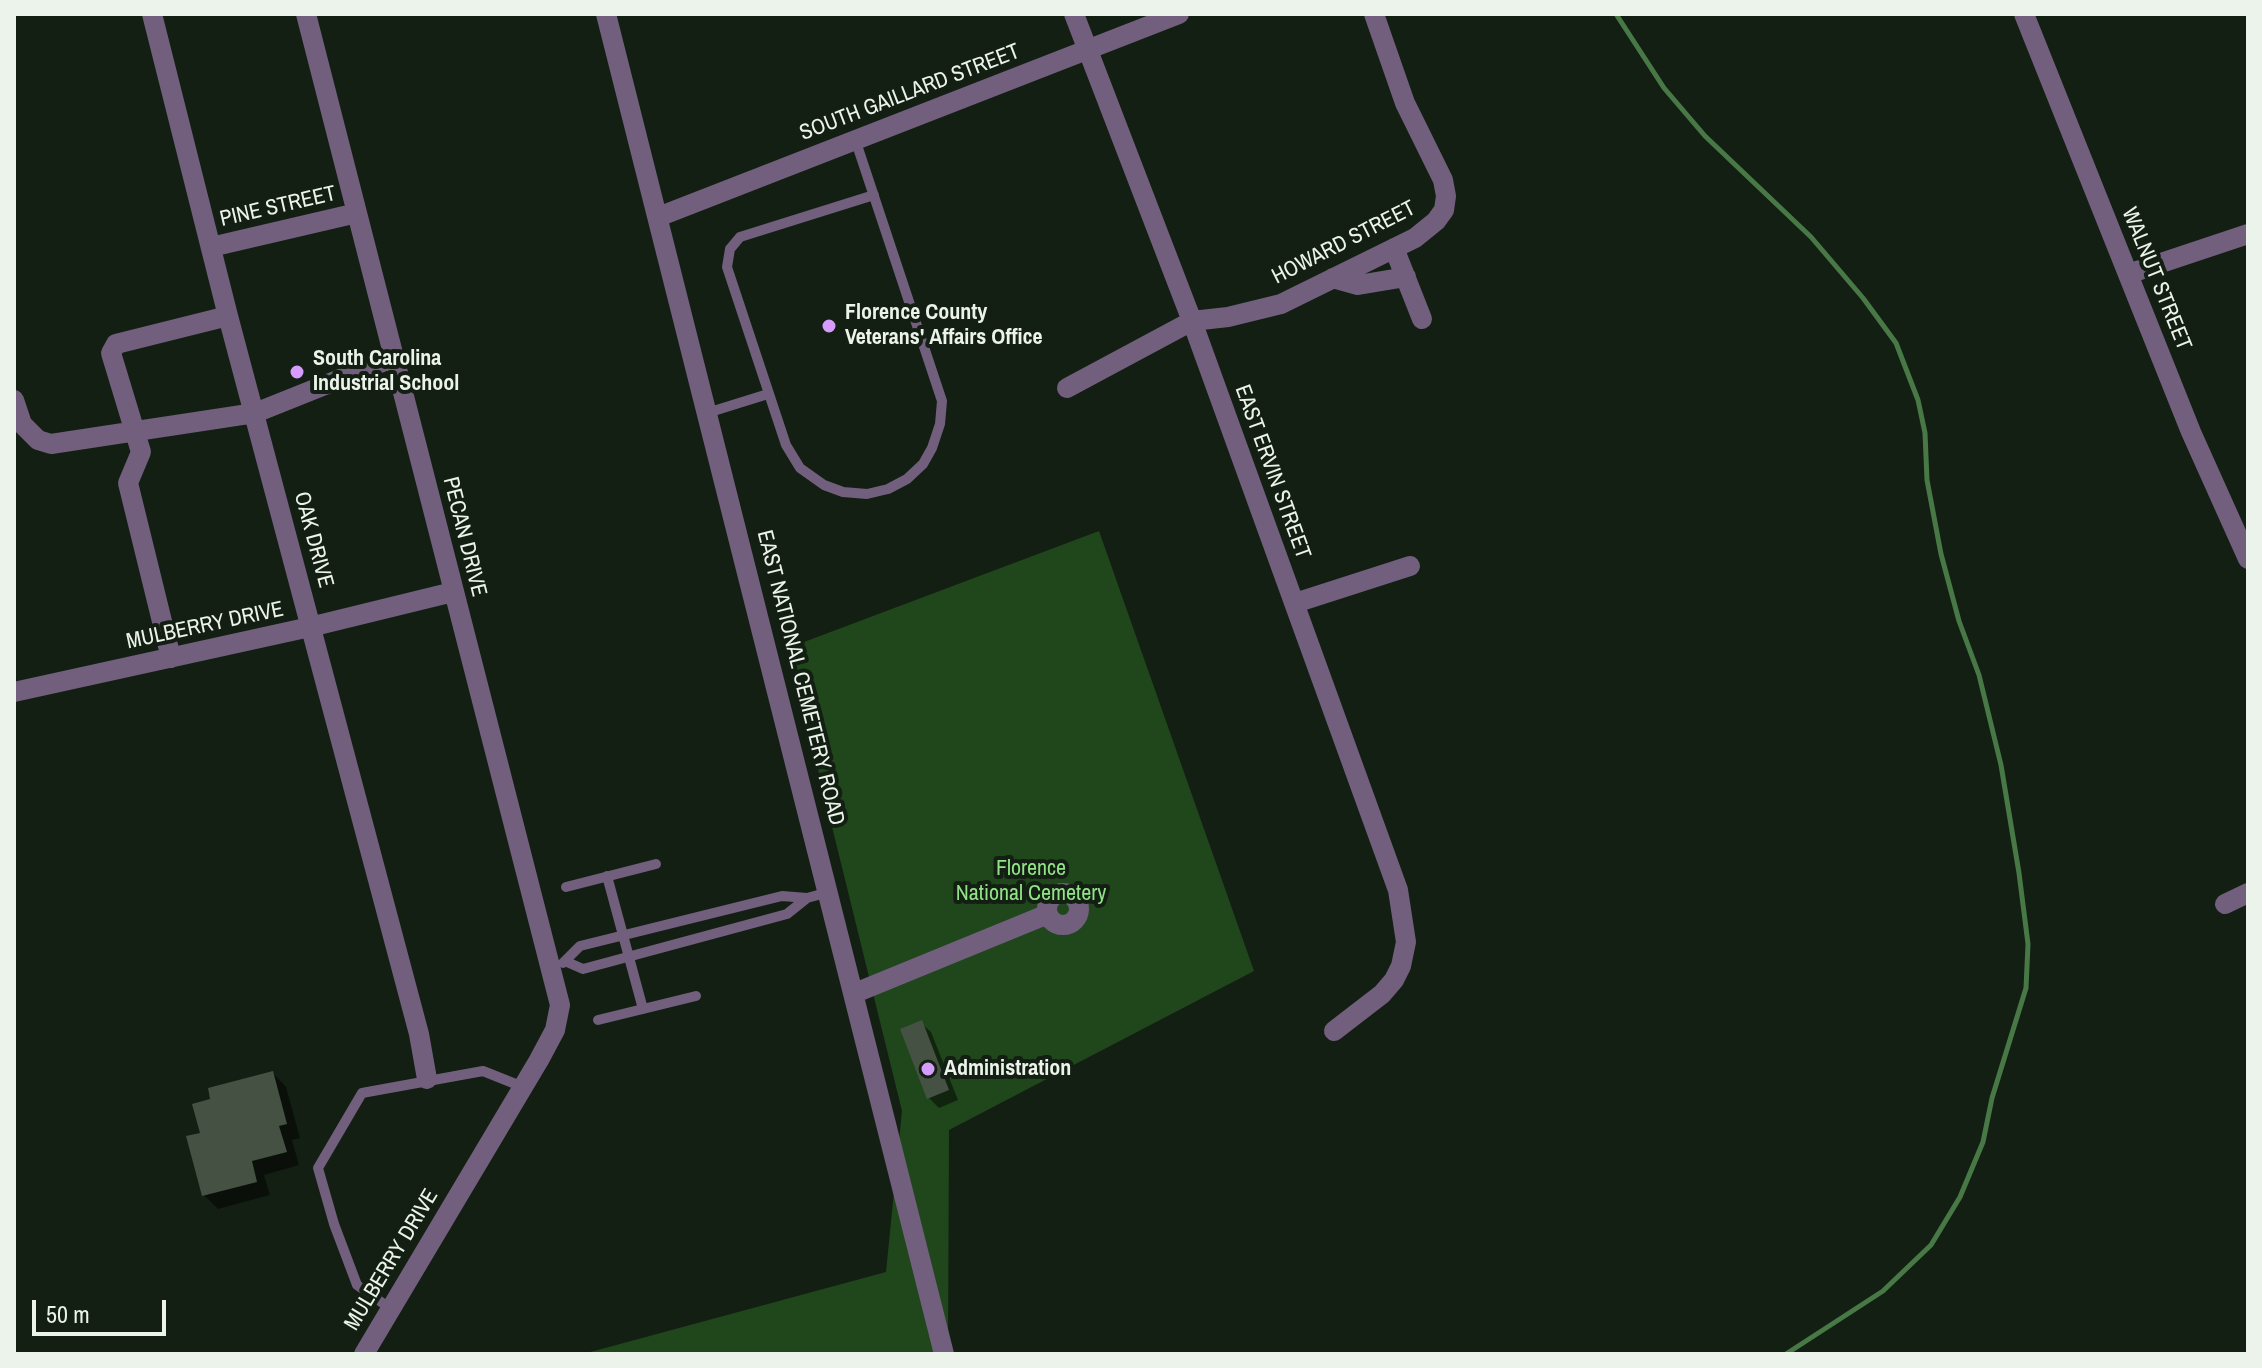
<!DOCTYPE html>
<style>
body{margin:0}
#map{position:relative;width:2262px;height:1368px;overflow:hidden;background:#131f12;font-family:"Archivo Narrow",sans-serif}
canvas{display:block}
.frame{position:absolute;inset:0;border:16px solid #ebf3ea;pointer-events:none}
.scale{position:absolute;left:32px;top:1300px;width:134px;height:36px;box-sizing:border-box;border:4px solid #ebf3ea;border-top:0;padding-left:10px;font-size:24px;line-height:28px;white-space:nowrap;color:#ebf3ea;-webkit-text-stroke:6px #131f12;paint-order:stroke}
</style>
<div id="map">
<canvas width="2262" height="1368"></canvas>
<div class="frame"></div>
<div class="scale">50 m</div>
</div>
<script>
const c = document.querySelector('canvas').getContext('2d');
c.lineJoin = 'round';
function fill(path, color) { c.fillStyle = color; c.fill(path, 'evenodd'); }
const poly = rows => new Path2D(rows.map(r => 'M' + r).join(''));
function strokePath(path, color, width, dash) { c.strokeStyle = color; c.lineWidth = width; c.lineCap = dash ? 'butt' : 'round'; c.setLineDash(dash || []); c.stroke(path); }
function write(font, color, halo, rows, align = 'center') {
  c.font = font + ' "Archivo Narrow",sans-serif'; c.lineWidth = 8; c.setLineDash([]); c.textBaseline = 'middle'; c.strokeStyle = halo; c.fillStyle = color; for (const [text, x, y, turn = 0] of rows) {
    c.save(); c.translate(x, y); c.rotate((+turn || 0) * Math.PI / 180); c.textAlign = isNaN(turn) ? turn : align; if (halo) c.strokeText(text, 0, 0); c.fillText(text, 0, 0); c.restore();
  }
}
fill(poly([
 [1099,531,1254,971,949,1130,948,1354,583,1354,886,1272,902,1111,788,648]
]), '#20471c');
fill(poly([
 [921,1023,931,1032,958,1100,939,1108,929,1098],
 [273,1073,286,1087,300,1138,292,1140,299,1165,264,1175,270,1195,218,1209,204,1195,202,1134,213,1100]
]), '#0007');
strokePath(poly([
 [1616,14,1664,88,1705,136,1811,237,1863,298,1896,343,1918,400,1925,433,1927,480,1941,554,1959,621,1979,675,2001,765,2019,873,2028,944,2026,988,1992,1098,1983,1142,1960,1197,1931,1245,1883,1291,1786,1354]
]), '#477846', 5);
fill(poly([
 [922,1020,949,1090,927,1099,900,1029],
 [273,1071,287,1124,279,1126,287,1152,252,1161,257,1182,202,1196,186,1136,200,1133,192,1104,210,1099,208,1088]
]), '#455243');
strokePath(poly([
 [855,139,942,401,940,424,932,448,923,464,907,479,888,489,867,494,843,492,824,485,800,468,786,445,727,267,730,249,740,237,874,195],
 [707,413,768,394],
 [607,876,643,1009],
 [566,887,656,864],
 [567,962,583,969,787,914,807,898,829,892],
 [563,963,580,946,782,896,807,898],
 [598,1020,696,996],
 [391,1309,357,1285,334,1224,318,1168,362,1093,483,1071,523,1087]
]), '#715f7d', 10);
strokePath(poly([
 [152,14,228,316,419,1034,427,1079],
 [306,14,560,1005,555,1030,539,1060,364,1354],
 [1074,14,1192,321,1398,890,1406,942,1401,966,1394,980,1382,994,1334,1031],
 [2024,14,2191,432,2248,559],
 [658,217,1179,14],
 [211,247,357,213],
 [1394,248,1422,319],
 [2128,274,2248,234],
 [1333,278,1358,285,1406,277],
 [1067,388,1192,321,1228,317,1281,304,1415,238,1436,221,1444,210,1446,196,1443,180,1405,103,1374,14],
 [14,400,22,424,38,440,51,444,255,413,395,357],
 [1295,603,1410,566],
 [171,658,128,483,141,452,111,353,116,344,228,316],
 [14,692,310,627,453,592],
 '1047 909a16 16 0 1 1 32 0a16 16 0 1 1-32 0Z',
 [2225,904,2248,893],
 [855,993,1048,914]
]), '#715f7d', 20);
strokePath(poly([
 [606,14,944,1354]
]), '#715f7d', 20);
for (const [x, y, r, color] of [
 [829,326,8,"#d59cfb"],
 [297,372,8,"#d59cfb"],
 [928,1069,8,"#d59cfb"]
]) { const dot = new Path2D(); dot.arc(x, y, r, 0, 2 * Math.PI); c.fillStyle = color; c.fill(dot); strokePath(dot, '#131f12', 3); }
write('22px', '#ebf3ea', '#131f12', [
 ["SOUTH GAILLARD STREET",910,93,-21],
 ["PINE STREET",278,207,-13],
 ["HOWARD STREET",1344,243,-27],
 ["WALNUT STREET",2156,279,68],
 ["EAST ERVIN STREET",1272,472,70],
 ["PECAN DRIVE",464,537,76],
 ["OAK DRIVE",313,540,75],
 ["MULBERRY DRIVE",205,626,-12],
 ["EAST NATIONAL CEMETERY ROAD",800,678,76],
 ["MULBERRY DRIVE",392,1260,-59]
]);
write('bold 22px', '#ebf3ea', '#131f12', [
 ["Florence County",845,313],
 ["Veterans' Affairs Office",845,338],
 ["South Carolina",313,359],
 ["Industrial School",313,384],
 ["Administration",944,1069]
], 'left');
write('22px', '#92e388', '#131f12', [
 ["Florence",1031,869],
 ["National Cemetery",1031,894]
]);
</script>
